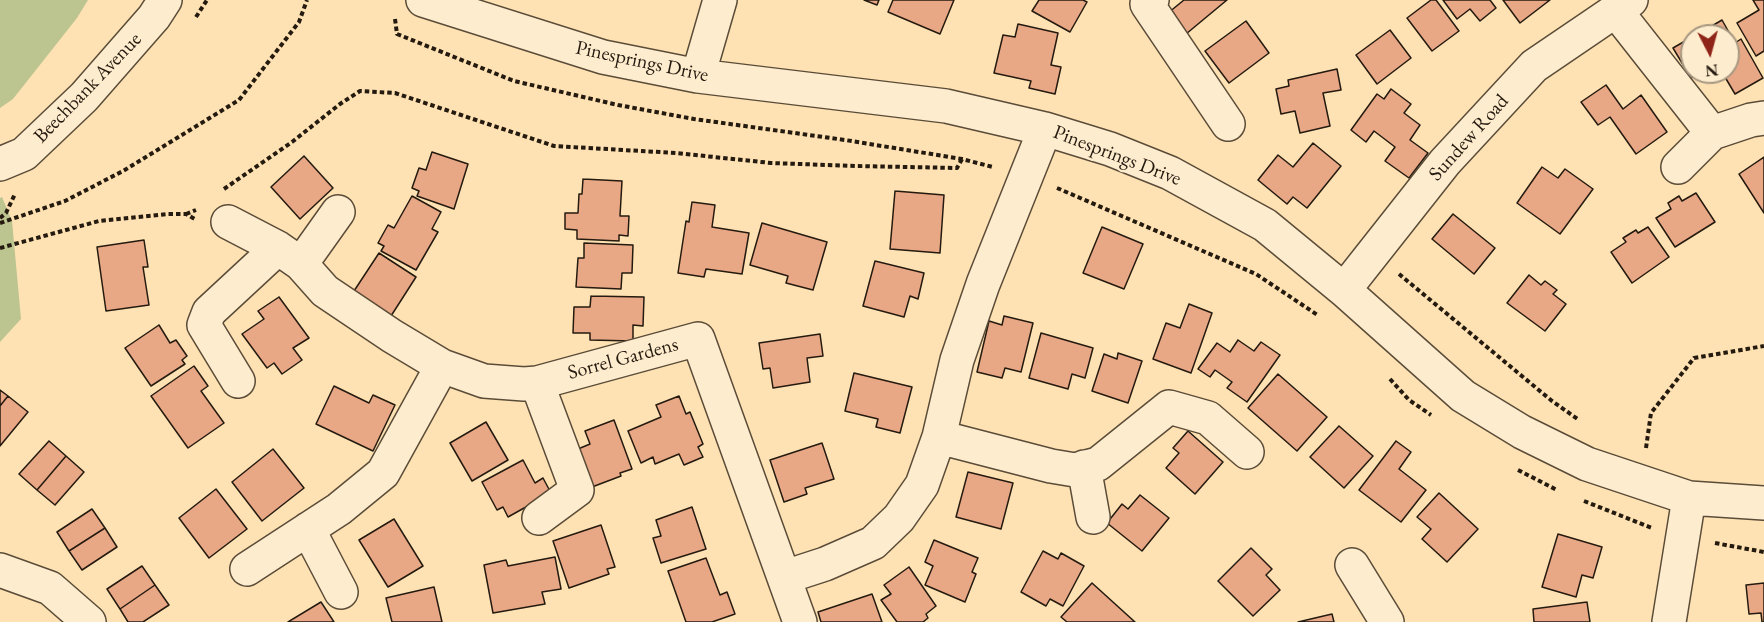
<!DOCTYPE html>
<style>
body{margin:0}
#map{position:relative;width:1764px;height:622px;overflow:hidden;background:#fee2b3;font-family:"EB Garamond",serif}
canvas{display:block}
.north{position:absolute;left:1680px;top:24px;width:60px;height:60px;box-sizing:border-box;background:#feecce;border:2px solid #a79882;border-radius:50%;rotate:174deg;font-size:16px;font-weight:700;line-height:24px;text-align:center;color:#241a0f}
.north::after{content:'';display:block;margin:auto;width:21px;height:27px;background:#8f2418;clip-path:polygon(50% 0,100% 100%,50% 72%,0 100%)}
</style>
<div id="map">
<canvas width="1764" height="622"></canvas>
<div class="north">N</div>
</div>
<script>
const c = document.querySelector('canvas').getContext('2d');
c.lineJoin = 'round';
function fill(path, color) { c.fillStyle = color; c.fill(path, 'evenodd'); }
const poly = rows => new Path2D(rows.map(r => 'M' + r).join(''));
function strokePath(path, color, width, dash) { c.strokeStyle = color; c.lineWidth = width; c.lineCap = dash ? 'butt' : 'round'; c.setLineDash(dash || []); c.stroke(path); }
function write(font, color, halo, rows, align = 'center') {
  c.font = font + ' "EB Garamond",serif'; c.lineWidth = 4.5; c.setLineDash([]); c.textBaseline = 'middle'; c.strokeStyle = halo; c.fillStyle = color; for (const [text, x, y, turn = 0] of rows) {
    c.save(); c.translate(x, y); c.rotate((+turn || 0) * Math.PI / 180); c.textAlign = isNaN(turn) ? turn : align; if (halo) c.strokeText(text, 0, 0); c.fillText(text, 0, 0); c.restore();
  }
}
fill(poly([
 [0,0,88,0,77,18,13,99,0,108],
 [2,197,12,221,21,319,0,342,0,198]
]), '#bcc490');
const building = poly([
 [864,0,879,0,877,5,864,0],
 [893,0,954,0,940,34,888,12,893,0],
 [1039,0,1083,0,1087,2,1070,32,1032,11,1039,0],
 [1184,0,1227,0,1186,34,1168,13,1184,0],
 [1431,0,1436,0,1459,31,1432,51,1407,18,1431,0],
 [1443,0,1490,0,1496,8,1480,21,1470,9,1457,19,1443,0],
 [1503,0,1550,0,1520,23,1503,0],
 [1753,0,1764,0,1764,51,1756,56,1737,23,1759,10,1753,0],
 [1722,20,1735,43,1741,39,1763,78,1735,94,1722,72,1728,72,1728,36,1695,36,1722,20],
 [1246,21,1269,53,1229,83,1205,51,1246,21],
 [1018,24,1058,33,1051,65,1061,67,1055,94,1029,88,1031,81,994,73,1003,35,1015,37,1018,24],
 [1390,30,1411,58,1377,84,1356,55,1390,30],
 [1692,37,1692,72,1701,72,1691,78,1673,48,1692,37],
 [1337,69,1341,90,1323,93,1330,126,1300,133,1295,111,1281,114,1276,89,1289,86,1288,80,1337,69],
 [1606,85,1623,109,1641,95,1667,132,1636,154,1610,117,1598,125,1581,102,1606,85],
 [1391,89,1411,104,1404,113,1420,125,1410,140,1428,153,1409,178,1385,161,1395,147,1374,131,1366,142,1351,130,1377,94,1384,99,1391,89],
 [1313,143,1341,166,1307,208,1293,197,1287,204,1258,180,1278,155,1293,167,1313,143],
 [432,152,468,164,454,209,417,196,419,191,412,188,419,168,426,170,432,152],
 [304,156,333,188,300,219,271,187,304,156],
 [1764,157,1764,213,1739,174,1764,157],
 [1542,167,1558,178,1565,169,1593,189,1560,234,1517,203,1542,167],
 [583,179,622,181,620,216,629,216,628,236,619,235,619,241,577,239,577,230,565,229,565,213,578,213,579,194,582,194,583,179],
 [895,191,944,195,940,253,890,249,895,191],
 [1696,193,1715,222,1675,247,1656,218,1671,209,1668,203,1679,196,1682,201,1696,193],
 [412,196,441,212,432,229,438,232,416,270,381,251,384,246,378,243,388,225,394,228,412,196],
 [692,202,715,205,712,227,749,233,742,274,706,269,704,277,678,273,686,221,689,222,692,202],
 [1453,214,1495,248,1474,274,1432,239,1453,214],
 [762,223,827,242,813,290,786,283,788,276,750,265,762,223],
 [1102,227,1143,244,1124,289,1083,273,1102,227],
 [1648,227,1669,257,1632,283,1611,252,1626,242,1623,238,1636,230,1638,233,1648,227],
 [144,240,148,267,143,267,149,305,106,311,97,247,144,240],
 [584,243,633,245,632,273,622,273,621,289,576,287,578,258,584,258,584,243],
 [379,253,416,277,391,316,354,291,379,253],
 [875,261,924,273,918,299,910,296,904,317,863,306,875,261],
 [1529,275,1541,285,1545,281,1557,290,1553,294,1566,304,1545,331,1507,303,1529,275],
 [591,296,644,297,643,326,633,325,633,341,590,340,590,333,573,333,574,307,590,307,591,296],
 [279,297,309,338,293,348,302,360,282,374,274,363,267,368,242,334,264,319,258,311,279,297],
 [1189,304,1212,313,1191,373,1153,359,1166,323,1180,328,1189,304],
 [1004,316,1033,323,1021,372,1005,368,1002,378,977,372,989,321,1002,325,1004,316],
 [159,325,170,343,176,340,187,356,182,360,185,364,151,386,125,348,159,325],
 [1041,333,1093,348,1085,378,1072,374,1068,389,1029,378,1041,333],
 [820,334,823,356,807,358,810,382,773,388,770,368,763,369,759,343,820,334],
 [1238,340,1254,351,1261,342,1280,355,1247,402,1227,388,1232,382,1215,370,1210,377,1198,369,1217,343,1230,352,1238,340],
 [1118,353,1142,361,1128,403,1092,391,1104,354,1117,359,1118,353],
 [194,366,208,386,201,391,224,423,188,448,151,396,194,366],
 [854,373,912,387,900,433,876,427,878,419,845,411,854,373],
 [1278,374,1327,417,1297,451,1248,408,1278,374],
 [334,386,369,403,373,395,395,405,373,451,316,424,334,386],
 [0,390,8,396,0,406,0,390],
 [8,396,28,412,0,446,0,406,8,396],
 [679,396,686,414,690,412,703,444,698,447,703,457,684,465,679,454,655,464,653,457,641,463,628,431,661,417,656,405,679,396],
 [614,420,632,469,620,473,621,476,592,487,578,449,590,444,585,431,614,420],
 [486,422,508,460,472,481,450,443,486,422],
 [1339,426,1373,456,1344,488,1310,457,1339,426],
 [1188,431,1223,462,1195,494,1166,468,1179,453,1173,448,1188,431],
 [49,441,66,456,37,490,19,474,49,441],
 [1396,441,1411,452,1399,469,1426,490,1401,522,1359,490,1396,441],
 [822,443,834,479,805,488,807,494,784,502,770,460,822,443],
 [273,449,304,488,262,521,232,482,273,449],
 [66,456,84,472,55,505,37,490,66,456],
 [523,460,535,483,543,478,551,493,508,517,503,507,497,510,482,482,523,460],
 [968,472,1013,483,1001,529,956,517,968,472],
 [216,489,247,529,209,558,179,518,216,489],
 [1439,493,1478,529,1447,562,1422,539,1431,529,1417,517,1439,493],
 [1140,495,1169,518,1142,551,1107,523,1122,504,1128,509,1140,495],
 [692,507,706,549,661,563,653,538,661,536,656,520,692,507],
 [92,509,105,528,69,551,57,532,92,509],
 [394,519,423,566,388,587,359,540,394,519],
 [601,525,615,567,607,569,609,574,569,588,553,541,601,525],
 [105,528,117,547,82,570,69,551,105,528],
 [1558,534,1602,547,1593,578,1582,575,1576,597,1542,587,1558,534],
 [934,540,978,558,972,572,976,574,965,602,925,585,933,566,925,562,934,540],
 [1251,548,1272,569,1266,575,1280,590,1253,616,1218,581,1251,548],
 [1043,551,1058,559,1061,553,1084,566,1063,606,1050,599,1046,606,1021,592,1043,551],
 [555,557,561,589,542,592,545,604,493,613,484,565,506,560,508,566,555,557],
 [706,558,720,595,727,592,735,614,712,622,686,622,668,571,706,558],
 [142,566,155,585,120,609,107,589,142,566],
 [909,567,936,606,926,614,928,618,923,622,897,622,881,600,891,594,884,585,909,567],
 [1092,583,1135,622,1067,622,1061,617,1092,583],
 [1764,583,1764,622,1762,622,1761,613,1749,614,1746,585,1764,583],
 [155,585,169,605,143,622,128,622,120,609,155,585],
 [434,587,442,622,392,622,386,598,434,587],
 [872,594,882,622,821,622,818,612,872,594],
 [321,602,334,622,288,622,321,602],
 [1587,602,1590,622,1534,622,1533,609,1587,602],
 [1332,614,1334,622,1298,622,1332,614]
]);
fill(building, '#e8a785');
strokePath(building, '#241a0f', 1.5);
const minor = poly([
 [423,0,603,57,698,76,946,106,1045,129,1110,149,1170,173,1265,225,1344,290,1463,396,1522,432,1587,464,1689,498,1764,503],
 [1152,0,1147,4,1228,124],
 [1616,11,1712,133,1751,120,1764,118],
 [698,76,720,0],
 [0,164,24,154,84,97,154,17,165,0],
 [1678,167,1712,133],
 [228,222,278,248,301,264,325,291,392,336,442,366,484,381,524,384,537,383,698,339,800,622],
 [301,264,338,212],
 [1344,290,1445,162,1534,66,1631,0],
 [238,381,204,325,209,312,278,248],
 [537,383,577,490,539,518],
 [939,437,1051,466,1075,470,1098,464,1169,407,1208,418,1247,452],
 [1084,467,1093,517],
 [308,529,341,592],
 [1352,565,1387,622],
 [247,569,339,509,383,473,442,366],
 [0,570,50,588,89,622],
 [785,577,825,564,873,543,899,518,922,485,939,437,957,360,983,284,1045,129],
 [1669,622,1689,498]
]);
strokePath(minor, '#5a4c38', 36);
strokePath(poly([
 [196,17,207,0],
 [395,19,397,34,514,81,618,105,694,119,845,140,962,159,993,167],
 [1057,188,1256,274,1319,316],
 [224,189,292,142,340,104,360,91,395,93,554,146,676,153,771,163,856,166,957,168,962,159],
 [186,214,196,210],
 [0,218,6,213,15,194],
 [0,223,65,201,123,171,239,100,299,22,307,0],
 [0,248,99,221,168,214,186,214,195,219],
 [1399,274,1552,401,1579,420],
 [1390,379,1409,400,1431,415],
 [1646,448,1651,413,1694,358,1764,346],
 [1518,470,1557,490],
 [1584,501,1652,528],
 [1715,543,1764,552]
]), '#241a0f', 4, [4.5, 3]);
strokePath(minor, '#feecce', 33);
write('20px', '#241a0f', '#feecce', [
 ["Pinesprings Drive",642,62,12],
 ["Beechbank Avenue",88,88,-46],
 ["Sundew Road",1469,138,-48],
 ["Pinesprings Drive",1117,156,21],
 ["Sorrel Gardens",623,359,-15]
]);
</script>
